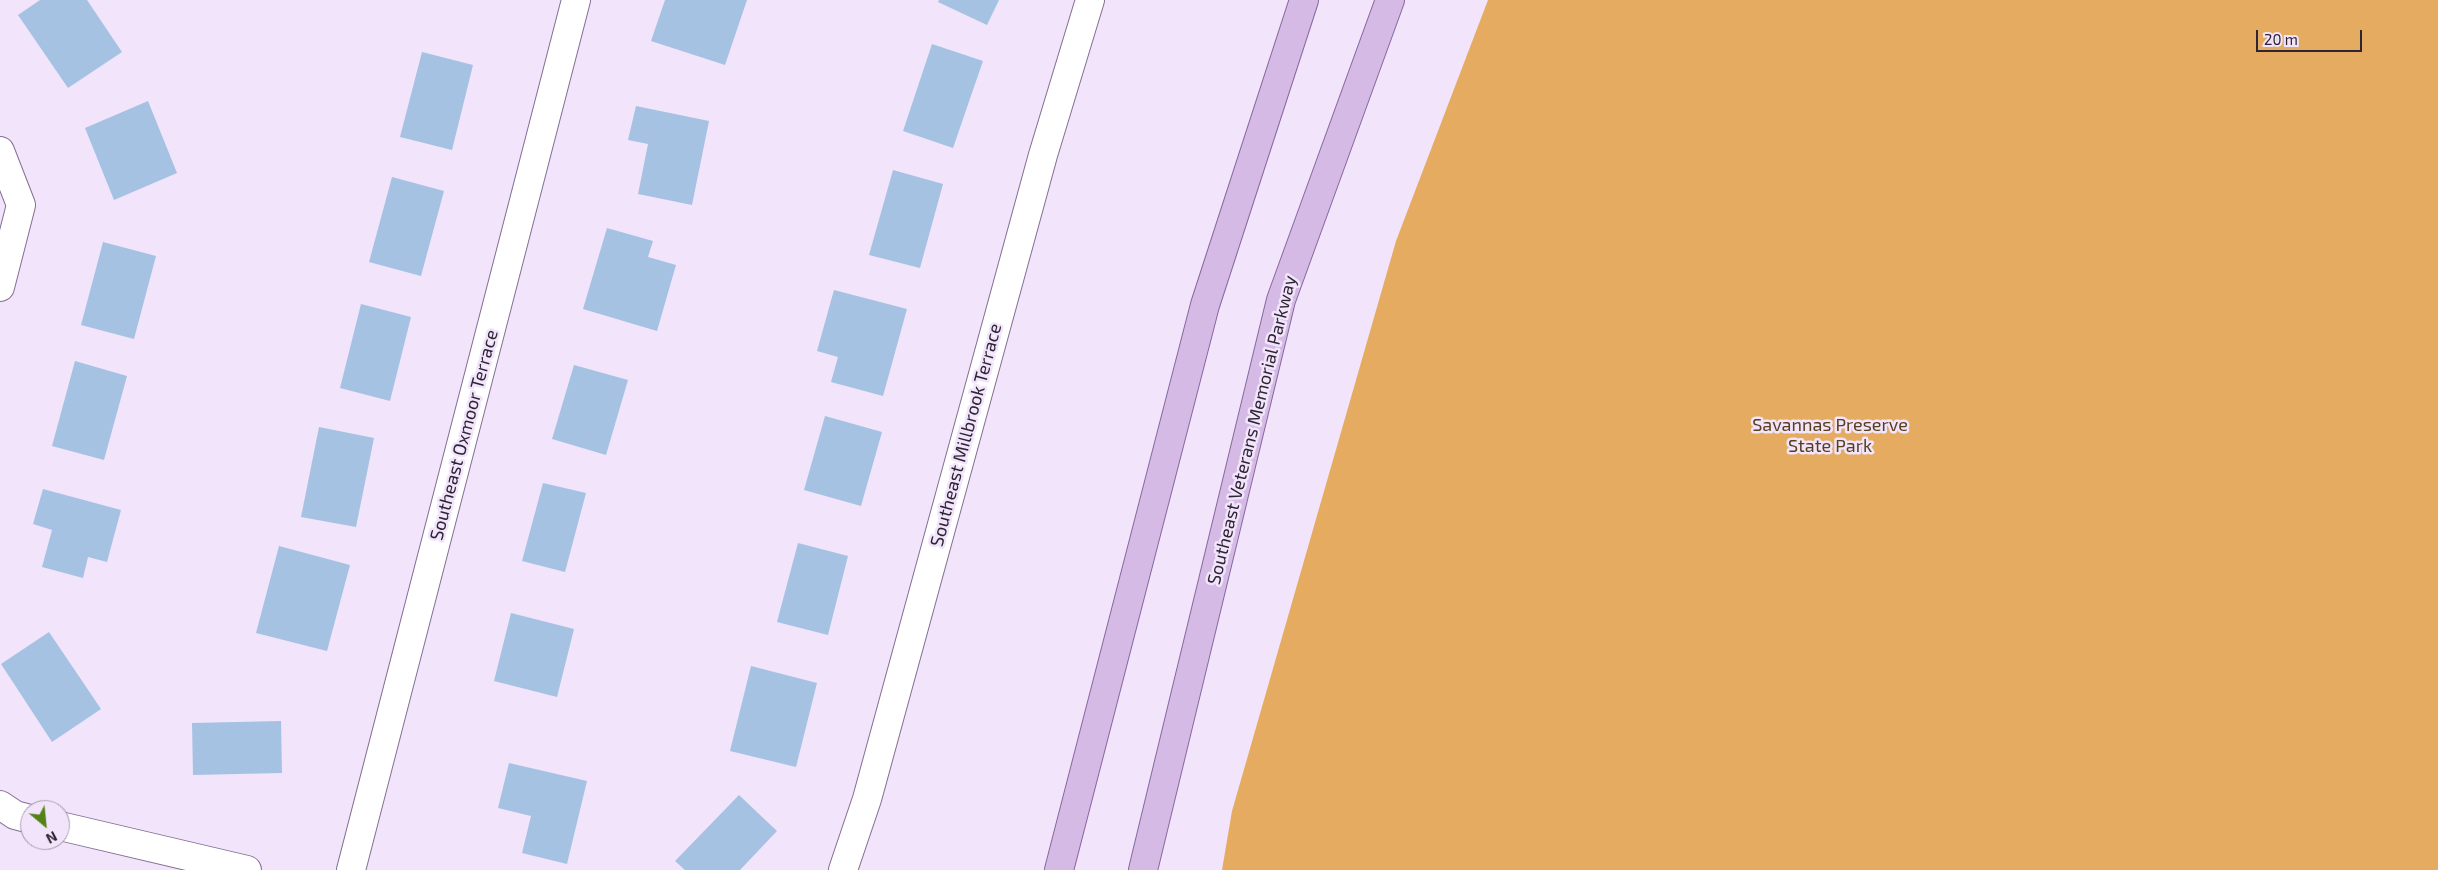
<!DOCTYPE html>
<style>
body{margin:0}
#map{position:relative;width:2438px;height:870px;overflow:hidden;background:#f1e4fb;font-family:"Exo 2",sans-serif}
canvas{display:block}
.north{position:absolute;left:20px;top:800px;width:50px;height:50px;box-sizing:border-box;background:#f1e4fb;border:1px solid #a398ab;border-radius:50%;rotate:152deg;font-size:14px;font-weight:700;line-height:20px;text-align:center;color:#2d2533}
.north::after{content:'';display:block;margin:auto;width:18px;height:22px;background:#538315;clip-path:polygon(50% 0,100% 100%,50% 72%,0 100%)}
.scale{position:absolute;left:2256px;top:30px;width:106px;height:22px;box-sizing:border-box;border:2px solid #2d2533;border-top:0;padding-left:6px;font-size:15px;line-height:18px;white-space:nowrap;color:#2d2533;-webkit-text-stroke:4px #f1e4fb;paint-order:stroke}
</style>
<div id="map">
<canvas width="2438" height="870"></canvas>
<div class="north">N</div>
<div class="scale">20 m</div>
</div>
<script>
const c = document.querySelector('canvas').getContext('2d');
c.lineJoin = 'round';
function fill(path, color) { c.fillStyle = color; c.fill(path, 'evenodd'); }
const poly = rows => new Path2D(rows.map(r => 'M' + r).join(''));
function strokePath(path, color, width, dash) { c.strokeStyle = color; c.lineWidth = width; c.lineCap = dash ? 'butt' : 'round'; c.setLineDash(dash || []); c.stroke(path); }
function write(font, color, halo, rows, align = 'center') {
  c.font = font + ' "Exo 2",sans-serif'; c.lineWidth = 5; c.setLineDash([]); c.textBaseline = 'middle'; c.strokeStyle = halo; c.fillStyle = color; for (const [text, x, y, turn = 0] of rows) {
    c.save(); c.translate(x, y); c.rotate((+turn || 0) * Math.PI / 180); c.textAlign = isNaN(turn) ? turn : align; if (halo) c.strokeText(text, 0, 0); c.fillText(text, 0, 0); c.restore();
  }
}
fill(poly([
 [1488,0,2438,0,2438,870,1222,870,1232,811,1396,241]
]), '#e5ab61');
fill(poly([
 [40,0,87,0,122,52,68,88,18,15],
 [665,0,747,0,725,65,651,41],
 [939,0,999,0,987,25,938,2],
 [932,44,983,61,953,148,903,131],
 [422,52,473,65,452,150,400,137],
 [148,101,177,173,114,200,85,128],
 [636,106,709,121,692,205,638,194,648,144,628,140],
 [893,170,943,184,920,268,869,255],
 [392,177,444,191,421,276,369,262],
 [607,228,653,241,648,257,676,265,657,331,583,309],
 [103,242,156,256,134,339,81,325],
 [834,290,907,309,883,396,831,382,838,357,817,351],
 [361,304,411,317,390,401,340,388],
 [75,361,127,376,104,460,52,446],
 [574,365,628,380,606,455,552,439],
 [825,416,882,432,861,506,804,490],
 [319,427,374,438,356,527,301,517],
 [543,483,586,493,565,572,522,561],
 [43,489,121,510,107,562,88,557,83,578,42,567,52,530,33,524],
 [798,543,848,556,828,635,777,622],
 [279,546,350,565,327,651,256,633],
 [511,613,574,629,557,697,494,681],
 [49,632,101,709,52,742,1,664],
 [751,666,817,683,796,767,730,751],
 [281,721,282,773,193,775,192,723],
 [509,763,587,781,567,864,522,853,531,816,498,808],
 [739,795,777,831,740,870,685,870,675,861]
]), '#a5c2e3');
const minor = poly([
 [0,151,21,205,0,287],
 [0,805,15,815,30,819],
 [60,826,247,870],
 [351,870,576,0],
 [843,870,867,799,1043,155,1090,0]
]);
const major = poly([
 [1059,870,1205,305,1304,0],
 [1143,870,1281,300,1390,0]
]);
strokePath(minor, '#836f91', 30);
strokePath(major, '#88689d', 30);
strokePath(minor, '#fff', 28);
strokePath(major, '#d5bae6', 28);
write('18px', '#593e1b', '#f1e4fb', [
 ["Savannas Preserve",1830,425],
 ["State Park",1830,446]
]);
write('18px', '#2d2533', '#f1e4fb', [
 ["Southeast Veterans Memorial Parkway",1252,430,-76],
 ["Southeast Oxmoor Terrace",464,435,-75],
 ["Southeast Millbrook Terrace",966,435,-75]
]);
</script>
